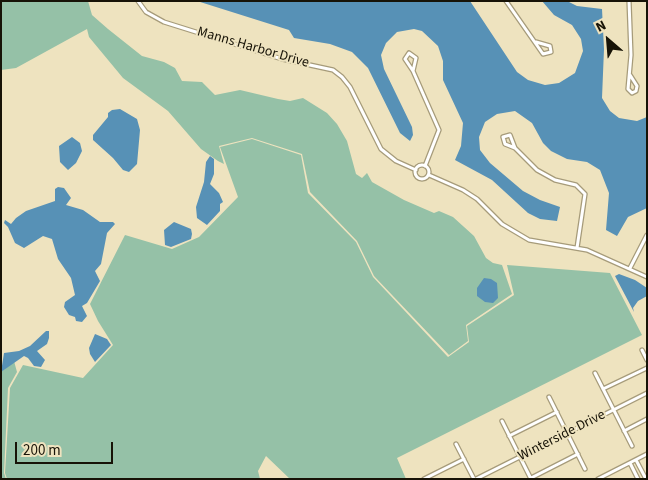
<!DOCTYPE html>
<style>
body{margin:0}
#map{position:relative;width:648px;height:480px;overflow:hidden;background:#eee3bf;font-family:"Source Sans 3",sans-serif}
canvas{display:block}
.frame{position:absolute;inset:0;border:2px solid #171307;pointer-events:none}
.north{position:absolute;left:583px;top:15px;width:50px;height:50px;-webkit-text-stroke:4px #eee3bf;paint-order:stroke;rotate:333deg;font-size:14px;font-weight:700;line-height:20px;text-align:center;color:#171307}
.north::after{content:'';display:block;margin:auto;width:18px;height:22px;background:#171307;clip-path:polygon(50% 0,100% 100%,50% 72%,0 100%)}
.scale{position:absolute;left:15px;top:442px;width:98px;height:22px;box-sizing:border-box;border:2px solid #171307;border-top:0;padding-left:6px;font-size:15px;line-height:18px;white-space:nowrap;color:#171307;-webkit-text-stroke:4px #eee3bf;paint-order:stroke}
</style>
<div id="map">
<canvas width="648" height="480"></canvas>
<div class="frame"></div>
<div class="north">N</div>
<div class="scale">200 m</div>
</div>
<script>
const c = document.querySelector('canvas').getContext('2d');
c.lineJoin = 'round';
function fill(path, color) { c.fillStyle = color; c.fill(path, 'evenodd'); }
const poly = rows => new Path2D(rows.map(r => 'M' + r).join(''));
function strokePath(path, color, width, dash) { c.strokeStyle = color; c.lineWidth = width; c.lineCap = dash ? 'butt' : 'round'; c.setLineDash(dash || []); c.stroke(path); }
function write(font, color, halo, rows, align = 'center') {
  c.font = font + ' "Source Sans 3",sans-serif'; c.lineWidth = 4; c.setLineDash([]); c.textBaseline = 'middle'; c.strokeStyle = halo; c.fillStyle = color; for (const [text, x, y, turn = 0] of rows) {
    c.save(); c.translate(x, y); c.rotate((+turn || 0) * Math.PI / 180); c.textAlign = isNaN(turn) ? turn : align; if (halo) c.strokeText(text, 0, 0); c.fillText(text, 0, 0); c.restore();
  }
}
fill(poly([
 [1,1,88,1,92,15,108,29,142,56,164,62,175,68,182,81,202,82,215,95,240,90,278,99,290,101,303,98,327,113,337,124,347,141,356,174,362,178,367,173,372,182,404,200,434,213,439,211,453,217,474,236,486,258,493,263,502,265,512,294,466,325,468,341,449,355,374,276,357,241,310,192,302,154,252,138,219,146,224,164,218,161,201,149,168,111,123,78,89,37,87,29,16,68,1,70],
 [252,139,301,155,308,193,356,242,373,277,448,357,469,342,467,326,514,295,507,265,610,273,642,335,397,458,406,479,290,479,266,456,258,471,260,479,7,479,5,473,10,388,23,365,83,378,113,345,98,321,90,304,125,235,172,249,199,237,238,197,220,147],
 [14,361,17,372,8,388,4,473,6,479,1,479,1,372]
]), '#95c1a7');
fill(poly([
 [197,1,470,1,517,72,528,80,545,85,559,83,575,73,583,51,581,39,572,25,554,15,542,1,567,1,577,6,602,9,604,49,602,98,610,111,619,118,637,121,647,117,647,208,628,217,617,236,606,230,609,193,600,170,587,162,567,159,551,151,543,143,532,123,515,111,497,114,485,122,479,137,480,150,490,163,523,191,540,200,560,207,557,221,540,219,528,213,492,180,455,160,461,146,463,123,443,80,443,61,438,46,422,31,414,29,397,32,386,43,381,55,384,69,412,127,413,135,410,141,400,133,368,68,352,52,330,44,294,38,289,30],
 [120,109,137,119,140,130,137,164,129,172,123,170,113,158,93,140,93,135,108,117,108,113,112,110],
 [72,137,80,143,82,151,76,163,68,170,60,162,59,146],
 [210,156,214,159,214,174,210,184,219,193,223,202,220,204,220,211,207,225,197,218,196,207,204,182,206,162],
 [58,187,64,188,71,198,66,205,83,210,100,222,113,222,115,224,107,233,101,264,95,271,100,281,87,303,82,306,87,316,82,322,76,321,75,317,69,315,64,307,65,302,75,295,71,278,58,259,52,239,43,236,24,248,15,243,8,227,4,223,5,220,11,224,16,218,26,211,55,201,55,189],
 [174,222,191,229,192,234,191,239,171,247,165,245,164,230],
 [619,274,635,280,647,288,647,296,638,301,633,308,634,312,615,276],
 [484,278,491,279,497,283,498,298,493,303,485,302,477,296,477,288],
 [46,331,49,331,49,338,47,344,37,351,45,360,41,367,34,366,28,358,24,356,1,372,4,353,19,351,30,346],
 [95,334,107,339,111,345,95,362,90,354,89,348]
]), '#5791b6');
const street = poly([
 [138,1,146,12,164,22,282,59,333,70,342,77,350,87,381,149,396,161,416,170],
 [506,1,543,54,551,52,550,46,536,42],
 [629,1,631,55,628,89,632,93,636,91,637,86,630,75],
 [413,71,416,58,409,53,405,59,413,71,439,130,425,166],
 [515,148,505,144,503,137,510,135,515,148,537,170,555,180,576,185,585,194,577,248],
 '415 172a7 7 0 1 1 14 0a7 7 0 1 1-14 0Z',
 [429,175,463,190,477,199,502,224,529,240,587,250,647,277],
 [630,268,647,235],
 [642,350,647,360],
 [595,373,632,446],
 [603,389,647,368],
 [549,397,585,469],
 [502,421,531,479],
 [624,431,647,419],
 [509,436,557,412],
 [456,444,474,479],
 [636,460,646,479],
 [630,463,638,479],
 [531,478,578,454],
 [424,479,464,459],
 [476,479,647,393],
 [598,479,647,454]
]);
strokePath(street, '#a69b7a', 5.5);
strokePath(street, '#fff', 3);
write('14px', '#171307', '#eee3bf', [
 ["Manns Harbor Drive",253,48,16],
 ["Winterside Drive",562,436,-27]
]);
</script>
